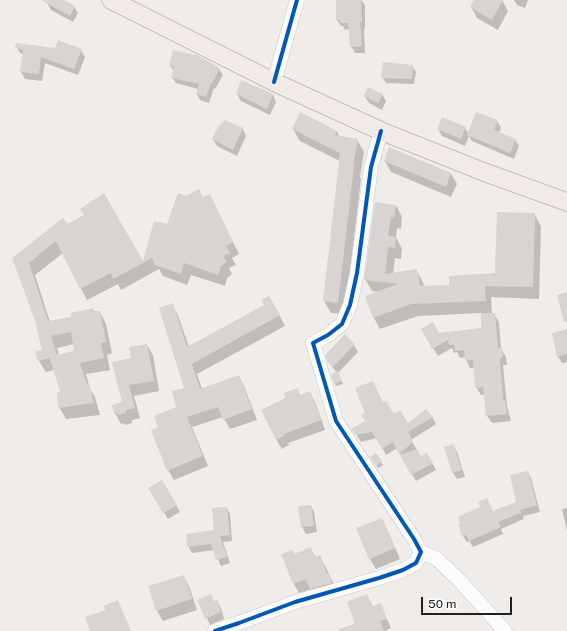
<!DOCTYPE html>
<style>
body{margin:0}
#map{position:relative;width:567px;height:631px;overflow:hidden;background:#efece9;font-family:"Public Sans",sans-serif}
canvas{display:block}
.scale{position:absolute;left:421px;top:597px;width:91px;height:18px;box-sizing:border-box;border:2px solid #212121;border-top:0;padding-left:5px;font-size:12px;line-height:14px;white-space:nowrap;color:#212121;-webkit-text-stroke:3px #fff;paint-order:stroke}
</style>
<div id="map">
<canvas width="567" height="631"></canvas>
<div class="scale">50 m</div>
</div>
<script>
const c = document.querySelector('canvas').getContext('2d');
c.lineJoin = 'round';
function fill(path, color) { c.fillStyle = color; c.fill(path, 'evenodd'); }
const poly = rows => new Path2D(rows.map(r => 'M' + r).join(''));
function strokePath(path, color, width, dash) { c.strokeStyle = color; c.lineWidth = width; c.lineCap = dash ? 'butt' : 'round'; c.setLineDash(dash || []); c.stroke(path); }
fill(poly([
 [49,0,62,0,74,7,78,13,73,22,51,10,47,3],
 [337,0,361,0,365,5,365,29,364,29,365,53,355,53,351,46,350,29,345,30,343,26,341,26,337,20],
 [475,0,502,0,508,11,498,30,477,18,471,7],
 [514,0,528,0,525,8,517,5],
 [16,46,81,50,85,57,78,75,45,63,42,81,25,79,21,72,24,55,20,53],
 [170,66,219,69,223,75,215,89,214,88,209,103,200,100,197,94,198,89,176,83,172,77,174,71],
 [412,66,416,72,414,84,386,83,382,77],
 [237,94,273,95,276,102,270,115,241,101],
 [382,94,386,101,382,110,369,103,365,96],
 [301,114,337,132,340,137,357,140,364,152,360,177,361,179,345,314,331,313,324,301,340,161,300,141,293,129],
 [225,121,243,129,246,136,237,156,217,146,213,139],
 [497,121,501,128,499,133,515,140,519,146,514,159,472,141,469,136,465,146,442,136,438,129,465,128,469,134],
 [390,149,451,174,457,184,451,197,391,172,385,161],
 [104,194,143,263,154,222,168,226,186,197,203,198,209,195,239,254,232,258,236,265,229,268,232,274,227,278,225,286,191,275,187,285,163,276,159,269,121,290,118,284,87,300,63,253,35,275,50,322,73,317,93,309,95,312,100,312,106,324,112,353,107,355,110,370,86,374,90,389,95,397,100,415,66,419,59,407,61,393,54,370,46,372,39,361,36,352,43,350,38,327,13,258,85,216],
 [74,344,76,351,59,356,57,348],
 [396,205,402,217,401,229,397,228,396,237,402,249,401,259,395,258,393,274,416,270,423,282,424,287,450,286,496,274,534,214,541,226,539,299,491,297,492,314,494,314,499,322,501,349,506,357,507,365,503,365,507,406,511,421,492,423,487,416,485,395,481,395,476,387,475,368,470,368,465,357,460,358,457,352,454,353,452,348,438,356,422,329,439,334,482,329,482,313,418,316,380,329,374,318,379,292,372,291,365,279],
 [172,305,178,315,189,347,275,307,285,326,197,374,202,389,239,376,244,386,257,420,230,429,223,417,192,427,208,466,174,480,168,470,160,428,177,408,186,389],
 [567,330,567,362,562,363,558,356],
 [147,345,153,355,159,391,134,396,140,418,132,420,132,423,125,425,124,423,121,424,115,413,123,403,132,358],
 [354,345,358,352,338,373,343,384,336,386,335,383,337,373,328,361],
 [373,382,383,403,393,415,408,425,432,417,436,424,411,440,421,457,427,454,436,470,416,481,397,448,386,455,377,438,361,442,353,429,366,421],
 [297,390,301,396,310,393,315,402,325,430,288,443,289,445,282,449,276,439,287,399],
 [453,445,457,452,465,477,457,479,453,473,445,448],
 [376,454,383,465,378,468,372,458],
 [528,472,531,478,540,512,523,516,524,519,501,529,503,534,473,547,469,541,467,542,463,536,481,507,493,512,518,503],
 [162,481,180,512,168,519,150,488],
 [311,506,314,512,317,532,306,534,302,527],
 [227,508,230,514,232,541,223,542,230,563,221,566,214,550,192,553,188,546,215,531],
 [567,508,567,530,562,509],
 [381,519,387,529,400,559,376,569,370,559,357,529],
 [310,548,316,558,320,556,334,584,316,598,311,589,299,593,294,584,294,555],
 [183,576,189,586,197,610,163,621,157,611],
 [367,595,373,607,380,604,391,628,385,631,344,631,357,624],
 [199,600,214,602,217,601,221,608,224,619,210,625]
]), '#0003');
fill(poly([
 [41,0,64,0,75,6,70,16],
 [336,0,361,0,362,22,360,22,362,46,350,47,348,23,340,23,340,20,336,20],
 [474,0,503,0,492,20,470,7],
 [58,40,82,49,74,69,41,57,39,74,20,72,23,50,15,47,16,43,55,48],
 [173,50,195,55,195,54,220,68,212,83,211,83,206,97,196,94,199,84,171,78,174,67,169,66],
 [383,62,413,65,412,79,381,78],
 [241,80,273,94,267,109,236,94],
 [368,87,383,94,378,103,364,96],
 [300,112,337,131,335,135,358,139,353,166,354,166,338,303,323,301,340,153,292,129],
 [476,112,498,120,494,130,516,139,510,153,467,135],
 [442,117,466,127,461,139,437,129],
 [225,120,243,128,233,150,212,139,218,127],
 [389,147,451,173,446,187,384,161],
 [199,189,203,197,210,194,233,242,226,246,230,253,223,256,227,262,221,266,218,275,184,263,181,274,155,265,152,258,113,279,111,273,80,289,56,241,29,263,48,321,71,317,71,313,94,308,94,311,100,311,106,342,101,343,104,358,80,363,87,385,89,384,94,403,58,408,57,393,60,392,53,368,49,358,38,361,35,351,42,350,36,326,37,326,12,258,63,218,68,224,84,215,80,209,104,193,143,261,154,221,167,224,178,193,186,196],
 [71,332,74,351,57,355,51,336],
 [375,202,396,205,394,218,391,217,388,236,396,237,395,248,388,247,385,274,417,269,420,286,449,285,449,276,495,273,497,212,535,213,533,287,485,286,486,301,411,304,373,318,365,296,398,284,364,280],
 [567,292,567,322,564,322,557,295],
 [269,296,280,315,192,364,200,389,239,375,252,409,223,420,218,407,187,417,203,456,167,471,151,430,158,427,154,416,176,407,172,391,184,388,159,308,173,303,187,347,264,305,261,300],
 [481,313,495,313,498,348,502,348,503,357,500,358,503,400,505,400,507,414,486,416,483,387,475,388,473,360,465,361,464,350,455,351,454,345,449,345,448,340,432,349,421,329,433,322,439,333,481,328],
 [567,329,567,354,557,357,552,333],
 [345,334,355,344,333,367,327,361,325,355],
 [147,344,154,381,129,385,135,408,126,410,126,413,118,415,118,413,114,414,112,405,122,402,112,362,131,358,129,347],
 [338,371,342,381,334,384,331,374],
 [373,381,383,403,386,401,394,414,400,410,408,423,426,409,433,417,408,432,413,442,399,454,393,442,382,449,372,432,356,435,351,429,365,421,361,415,365,413,355,388],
 [298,388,300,395,310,391,321,420,284,434,285,435,276,440,261,410,285,398,284,393],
 [453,444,462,470,452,473,444,447],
 [417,449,421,456,427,453,433,463,411,475,400,455],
 [376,453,382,461,376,466,370,457],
 [528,471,537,505,520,510,521,513,498,522,501,527,469,541,466,535,462,536,458,525,460,524,458,517,480,507,478,502,487,498,493,511,516,502,510,475],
 [162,480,177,505,163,513,148,488],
 [311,505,314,526,301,527,298,506],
 [227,507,230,535,220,536,227,557,216,560,211,544,187,547,186,534,214,530,212,508],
 [382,518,395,548,369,559,356,528],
 [311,547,314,557,320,555,327,574,329,573,332,583,310,589,306,579,293,584,281,554,293,550,294,554],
 [184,575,192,599,156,611,148,586],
 [211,594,214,601,218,600,221,612,205,619,197,600],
 [367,594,372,607,381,603,387,619,380,621,384,631,339,631,339,629,355,624,347,602],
 [118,600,131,631,90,631,85,617,105,610,104,606]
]), '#d7d4d2');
const minor = poly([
 [274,82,297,0],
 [421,552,437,559,460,581,505,631],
 [215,631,239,623,295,602,379,578,403,570,416,563,421,552,414,539,336,421,313,343,328,335,342,324,350,305,357,273,371,167,381,131]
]);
const major = poly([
 [111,0,274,82,381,131,484,172,567,202]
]);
strokePath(minor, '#c8c7c5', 15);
strokePath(major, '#a69685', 19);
strokePath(minor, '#fdfcfc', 14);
strokePath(major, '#f2eae6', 18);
strokePath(poly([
 [274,82,297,0],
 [215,631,239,623,295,602,379,578,403,570,416,563,421,552,414,539,336,421,313,343,328,335,342,324,350,305,357,273,371,167,381,131]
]), '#0057b8', 4);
</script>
